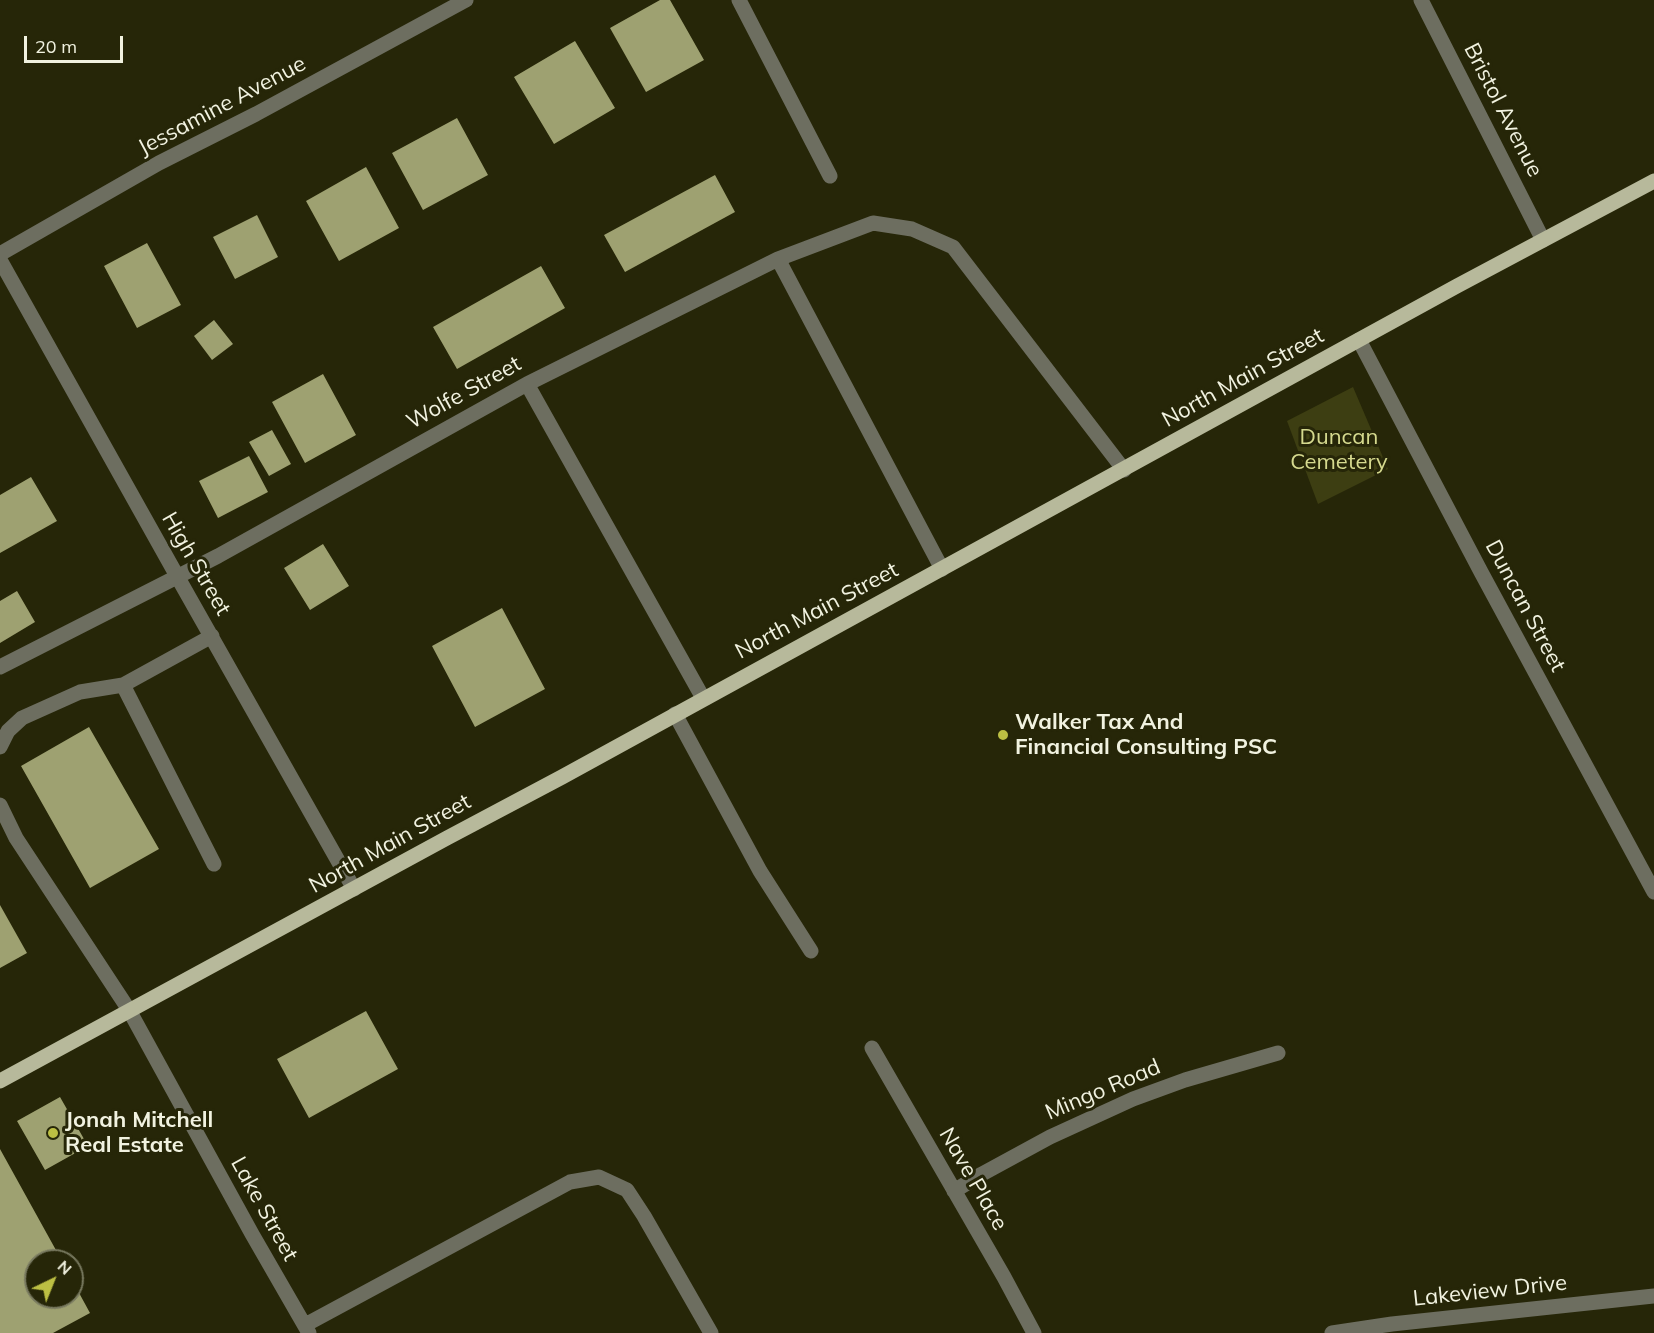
<!DOCTYPE html>
<style>
body{margin:0}
#map{position:relative;width:1654px;height:1333px;overflow:hidden;background:#262608;font-family:Mulish,sans-serif}
canvas{display:block}
.north{position:absolute;left:24px;top:1249px;width:60px;height:60px;box-sizing:border-box;background:#262608;border:2px solid #77785e;border-radius:50%;rotate:43deg;font-size:16px;font-weight:700;line-height:24px;text-align:center;color:#f1f2e0}
.north::after{content:'';display:block;margin:auto;width:21px;height:27px;background:#bcbf43;clip-path:polygon(50% 0,100% 100%,50% 72%,0 100%)}
.scale{position:absolute;left:24px;top:36px;width:99px;height:27px;box-sizing:border-box;border:3px solid #f1f2e0;border-top:0;padding-left:8px;font-size:18px;line-height:21px;white-space:nowrap;color:#f1f2e0;-webkit-text-stroke:4px #262608;paint-order:stroke}
</style>
<div id="map">
<canvas width="1654" height="1333"></canvas>
<div class="north">N</div>
<div class="scale">20 m</div>
</div>
<script>
const c = document.querySelector('canvas').getContext('2d');
c.lineJoin = 'round';
function fill(path, color) { c.fillStyle = color; c.fill(path, 'evenodd'); }
const poly = rows => new Path2D(rows.map(r => 'M' + r).join(''));
function strokePath(path, color, width, dash) { c.strokeStyle = color; c.lineWidth = width; c.lineCap = dash ? 'butt' : 'round'; c.setLineDash(dash || []); c.stroke(path); }
function write(font, color, halo, rows, align = 'center') {
  c.font = font + ' Mulish,sans-serif'; c.lineWidth = 6; c.setLineDash([]); c.textBaseline = 'middle'; c.strokeStyle = halo; c.fillStyle = color; for (const [text, x, y, turn = 0] of rows) {
    c.save(); c.translate(x, y); c.rotate((+turn || 0) * Math.PI / 180); c.textAlign = isNaN(turn) ? turn : align; if (halo) c.strokeText(text, 0, 0); c.fillText(text, 0, 0); c.restore();
  }
}
fill(poly([
 [1353,387,1388,469,1318,504,1287,421]
]), '#3d3e12');
fill(poly([
 [660,0,670,0,704,60,646,92,610,28],
 [575,41,615,108,554,144,514,77],
 [457,118,488,175,423,210,392,153],
 [366,167,399,228,339,261,306,201],
 [715,175,735,212,625,272,604,235],
 [257,215,278,257,235,279,213,237],
 [147,243,181,305,137,328,104,266],
 [541,266,565,308,457,369,433,327],
 [214,320,233,344,212,360,194,336],
 [323,374,356,435,305,463,272,402],
 [272,430,291,464,269,476,249,442],
 [249,456,268,492,218,518,199,481],
 [31,477,57,521,0,553,0,495],
 [323,544,349,586,310,610,284,568],
 [17,591,35,622,0,643,0,601],
 [502,608,545,689,475,727,432,646],
 [89,727,159,849,90,888,21,766],
 [0,905,27,953,0,968],
 [366,1011,398,1069,309,1118,277,1059],
 [60,1097,88,1146,45,1170,17,1121],
 [0,1149,62,1261,36,1261,36,1297,72,1297,72,1280,90,1313,53,1333,0,1333]
]), '#9ea171');
strokePath(poly([
 [739,0,830,176],
 [1421,0,1543,240],
 [0,254,159,163,256,114,466,0],
 [778,259,942,569],
 [0,260,177,576,354,889],
 [1359,340,1481,572,1654,892],
 [527,384,703,698],
 [212,636,123,685,214,864],
 [0,667,218,556,527,384,778,259,873,223,912,229,953,247,1124,470],
 [675,714,760,871,811,951],
 [0,747,8,731,22,718,80,692,123,685],
 [0,805,16,838,129,1010,252,1234,309,1333],
 [872,1048,1004,1277,1034,1333],
 [954,1191,982,1174,1050,1137,1133,1099,1185,1080,1278,1053],
 [305,1325,570,1182,599,1177,627,1190,644,1216,711,1333],
 [1332,1333,1392,1324,1654,1296]
]), '#6d6e60', 15);
strokePath(poly([
 [0,1081,447,838,562,777,1457,286,1654,181]
]), '#b7b99b', 15);
for (const [x, y, r, color] of [
 [1003,735,6,"#bcbf43"],
 [53,1133,6,"#bcbf43"]
]) { const dot = new Path2D(); dot.arc(x, y, r, 0, 2 * Math.PI); c.fillStyle = color; c.fill(dot); strokePath(dot, '#262608', 2); }
write('22px', '#f1f2e0', '#262608', [
 ["Jessamine Avenue",222,106,-28],
 ["Bristol Avenue",1503,110,63],
 ["North Main Street",1243,378,-29],
 ["Wolfe Street",464,393,-29],
 ["High Street",196,564,60],
 ["Duncan Street",1525,606,62],
 ["North Main Street",817,611,-28],
 ["North Main Street",390,844,-29],
 ["Mingo Road",1103,1090,-23],
 ["Nave Place",973,1179,60],
 ["Lake Street",264,1209,61],
 ["Lakeview Drive",1490,1291,-6]
]);
write('22px', '#d5d98e', '#262608', [
 ["Duncan",1339,437],
 ["Cemetery",1339,462]
]);
write('bold 22px', '#f1f2e0', '#262608', [
 ["Walker Tax And",1015,722],
 ["Financial Consulting PSC",1015,747],
 ["Jonah Mitchell",65,1120],
 ["Real Estate",65,1145]
], 'left');
</script>
